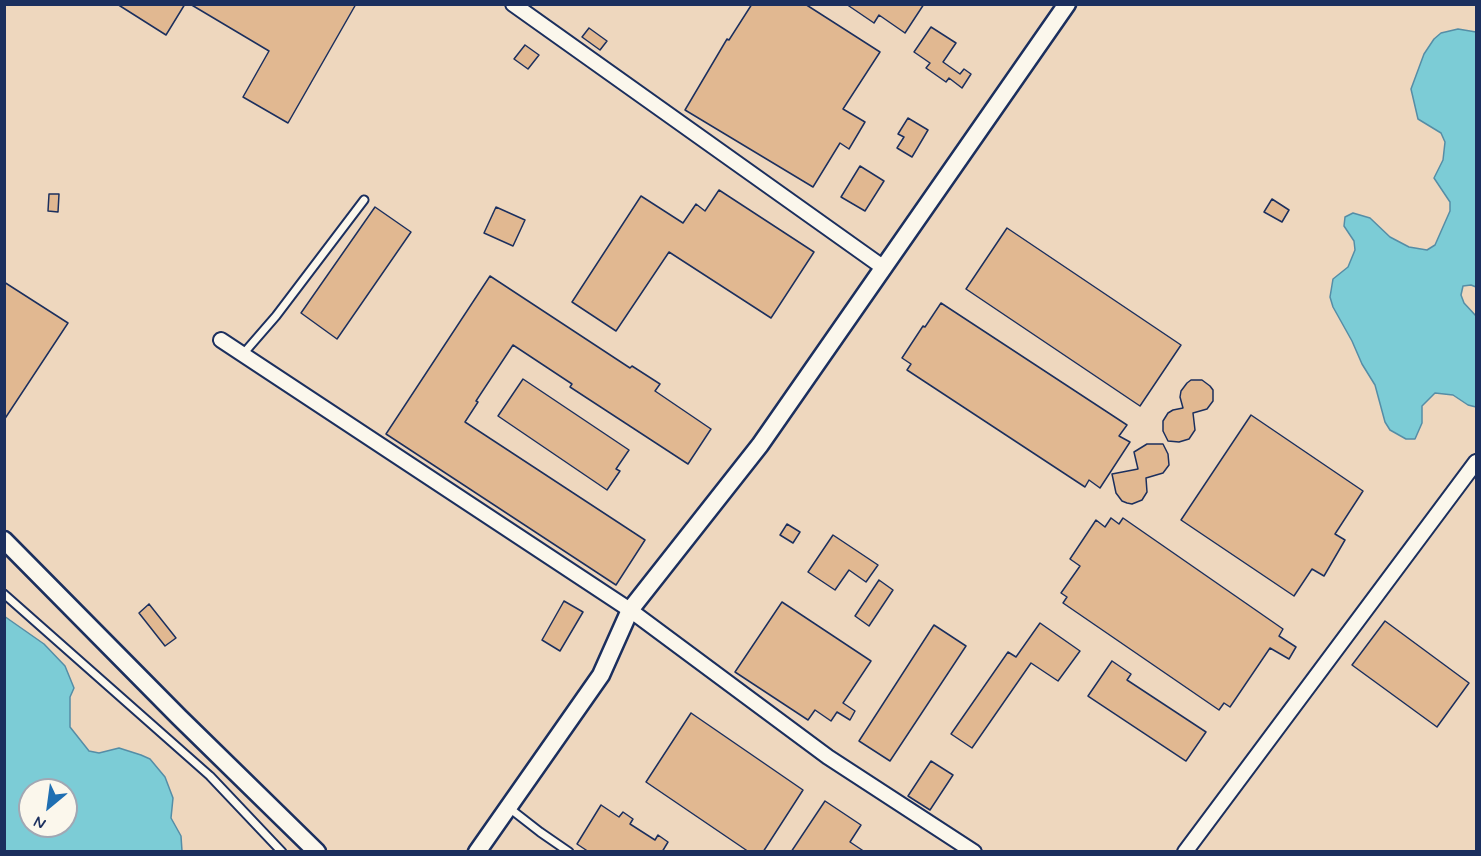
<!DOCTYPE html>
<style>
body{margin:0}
#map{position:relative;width:1481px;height:856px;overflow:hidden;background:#f3e4d1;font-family:Mynerve,sans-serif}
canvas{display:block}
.frame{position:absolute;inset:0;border:6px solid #1b2f5e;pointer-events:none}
.north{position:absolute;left:18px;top:778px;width:60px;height:60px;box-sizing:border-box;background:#fbf7ec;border:2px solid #a1a7b3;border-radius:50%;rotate:209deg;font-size:16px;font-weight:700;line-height:24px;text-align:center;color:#1b2f5e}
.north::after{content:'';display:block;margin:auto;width:21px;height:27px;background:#1f6fb2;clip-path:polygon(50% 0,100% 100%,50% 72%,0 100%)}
</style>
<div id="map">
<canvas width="1481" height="856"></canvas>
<div class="frame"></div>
<div class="north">N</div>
</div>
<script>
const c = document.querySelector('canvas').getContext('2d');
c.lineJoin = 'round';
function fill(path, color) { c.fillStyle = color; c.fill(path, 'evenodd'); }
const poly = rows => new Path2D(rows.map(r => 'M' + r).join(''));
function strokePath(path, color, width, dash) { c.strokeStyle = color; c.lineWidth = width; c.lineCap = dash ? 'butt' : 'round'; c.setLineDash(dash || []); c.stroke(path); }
fill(poly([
 [5,5,1476,5,1476,851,5,852],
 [30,790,66,790,66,826,30,826]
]), '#eed7be');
const water = poly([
 [1458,29,1476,32,1476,287,1471,285,1463,286,1461,295,1464,303,1476,316,1476,407,1468,405,1453,395,1435,393,1422,406,1422,423,1415,439,1406,439,1390,430,1385,422,1375,385,1362,364,1352,341,1333,307,1330,297,1333,279,1348,267,1355,250,1354,241,1344,226,1345,217,1353,213,1370,218,1390,237,1409,247,1427,250,1435,245,1450,211,1450,202,1434,178,1443,160,1445,142,1441,133,1418,119,1411,89,1424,54,1434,39,1441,33,1458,29],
 [4,616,44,644,65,666,74,688,70,697,70,727,89,751,99,753,119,748,141,755,150,759,165,777,173,798,171,818,181,836,182,851,5,851,4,616],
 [30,790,66,790,66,826,30,826,30,790]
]);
fill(water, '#7cccd6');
strokePath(water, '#558da6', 1.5);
const building = poly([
 [117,4,185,4,166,35,117,4],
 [190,4,356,4,288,123,243,97,269,51,190,4],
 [752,4,805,4,880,52,843,109,865,122,849,149,840,143,813,187,685,110,727,39,729,40,752,4],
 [846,4,924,4,905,33,879,15,874,23,846,4],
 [931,27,956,43,943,62,960,74,964,69,971,74,962,88,949,78,946,82,926,68,930,63,914,52,931,27],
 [589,28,607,41,600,50,582,37,589,28],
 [525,45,539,55,528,69,514,59,525,45],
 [908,118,928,130,912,157,897,148,904,137,898,134,908,118],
 [860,166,884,181,865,211,841,197,860,166],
 [719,190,814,252,771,318,669,252,616,331,572,302,641,196,683,223,696,204,705,211,719,190],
 [49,194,59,194,58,212,48,211,49,194],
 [1272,199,1289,210,1282,222,1264,212,1272,199],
 [375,207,411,232,337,339,301,313,375,207],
 [496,207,525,220,513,246,484,233,496,207],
 [1007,228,1181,345,1140,406,966,289,1007,228],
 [490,276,630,368,632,366,660,384,655,391,711,429,688,464,570,387,572,384,513,345,476,401,478,402,465,422,645,540,616,585,386,434,490,276],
 [4,282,68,323,4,420,4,282],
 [941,303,1127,425,1119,436,1130,442,1100,488,1089,480,1085,487,907,370,911,364,902,358,923,326,925,327,941,303],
 [523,379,629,450,616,469,620,471,607,490,498,416,523,379],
 [1191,380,1202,380,1210,386,1213,390,1213,401,1207,409,1193,413,1195,430,1189,439,1179,442,1168,441,1163,431,1163,421,1168,413,1173,410,1183,408,1180,397,1181,391,1187,383,1191,380],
 [1251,415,1363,491,1335,534,1345,540,1324,576,1312,569,1294,596,1181,520,1251,415],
 [1147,444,1163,444,1168,454,1169,465,1163,473,1146,478,1147,492,1142,500,1132,504,1127,503,1122,501,1116,493,1112,474,1138,469,1134,452,1147,444],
 [1111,518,1119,524,1123,518,1283,629,1279,636,1296,647,1289,659,1270,648,1230,707,1224,703,1219,710,1063,603,1067,597,1061,593,1080,566,1070,559,1096,520,1105,527,1111,518],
 [787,524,800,532,793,543,780,535,787,524],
 [833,535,878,565,866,582,849,570,835,590,808,572,833,535],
 [879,580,893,590,869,626,855,616,879,580],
 [564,601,583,612,560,651,542,640,564,601],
 [782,602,871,661,843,703,855,711,850,720,837,712,831,721,815,710,808,720,735,672,782,602],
 [149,604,176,638,165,646,139,613,149,604],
 [1385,621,1469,683,1437,727,1352,665,1385,621],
 [1040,623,1080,651,1058,681,1031,663,972,748,951,734,1008,652,1016,657,1040,623],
 [934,625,966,646,890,761,859,741,934,625],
 [1112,661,1131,674,1127,680,1206,732,1186,761,1088,696,1112,661],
 [691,713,803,790,763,852,749,852,646,782,691,713],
 [931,761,953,775,930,810,908,796,931,761],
 [825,801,861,825,850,842,865,852,791,852,825,801],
 [601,805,619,817,623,812,633,819,630,824,655,840,658,835,668,842,662,852,589,852,577,844,601,805]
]);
fill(building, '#e1b891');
strokePath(building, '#1b2f5e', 1.5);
const service = poly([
 [243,354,276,316,364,200],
 [4,594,210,776,282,852],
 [508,807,540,832,569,852]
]);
const minor = poly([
 [513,4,884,268],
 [221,340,630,610,828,757,974,852],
 [1185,852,1476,462]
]);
const tertiary = poly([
 [4,540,179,717,317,852],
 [477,852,601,675,630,610,760,445,1067,4]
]);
strokePath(service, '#1b2f5e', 11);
strokePath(minor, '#1b2f5e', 18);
strokePath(tertiary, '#1b2f5e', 21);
strokePath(service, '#fbf7ec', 7);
strokePath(minor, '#fbf7ec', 14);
strokePath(tertiary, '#fbf7ec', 16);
</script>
